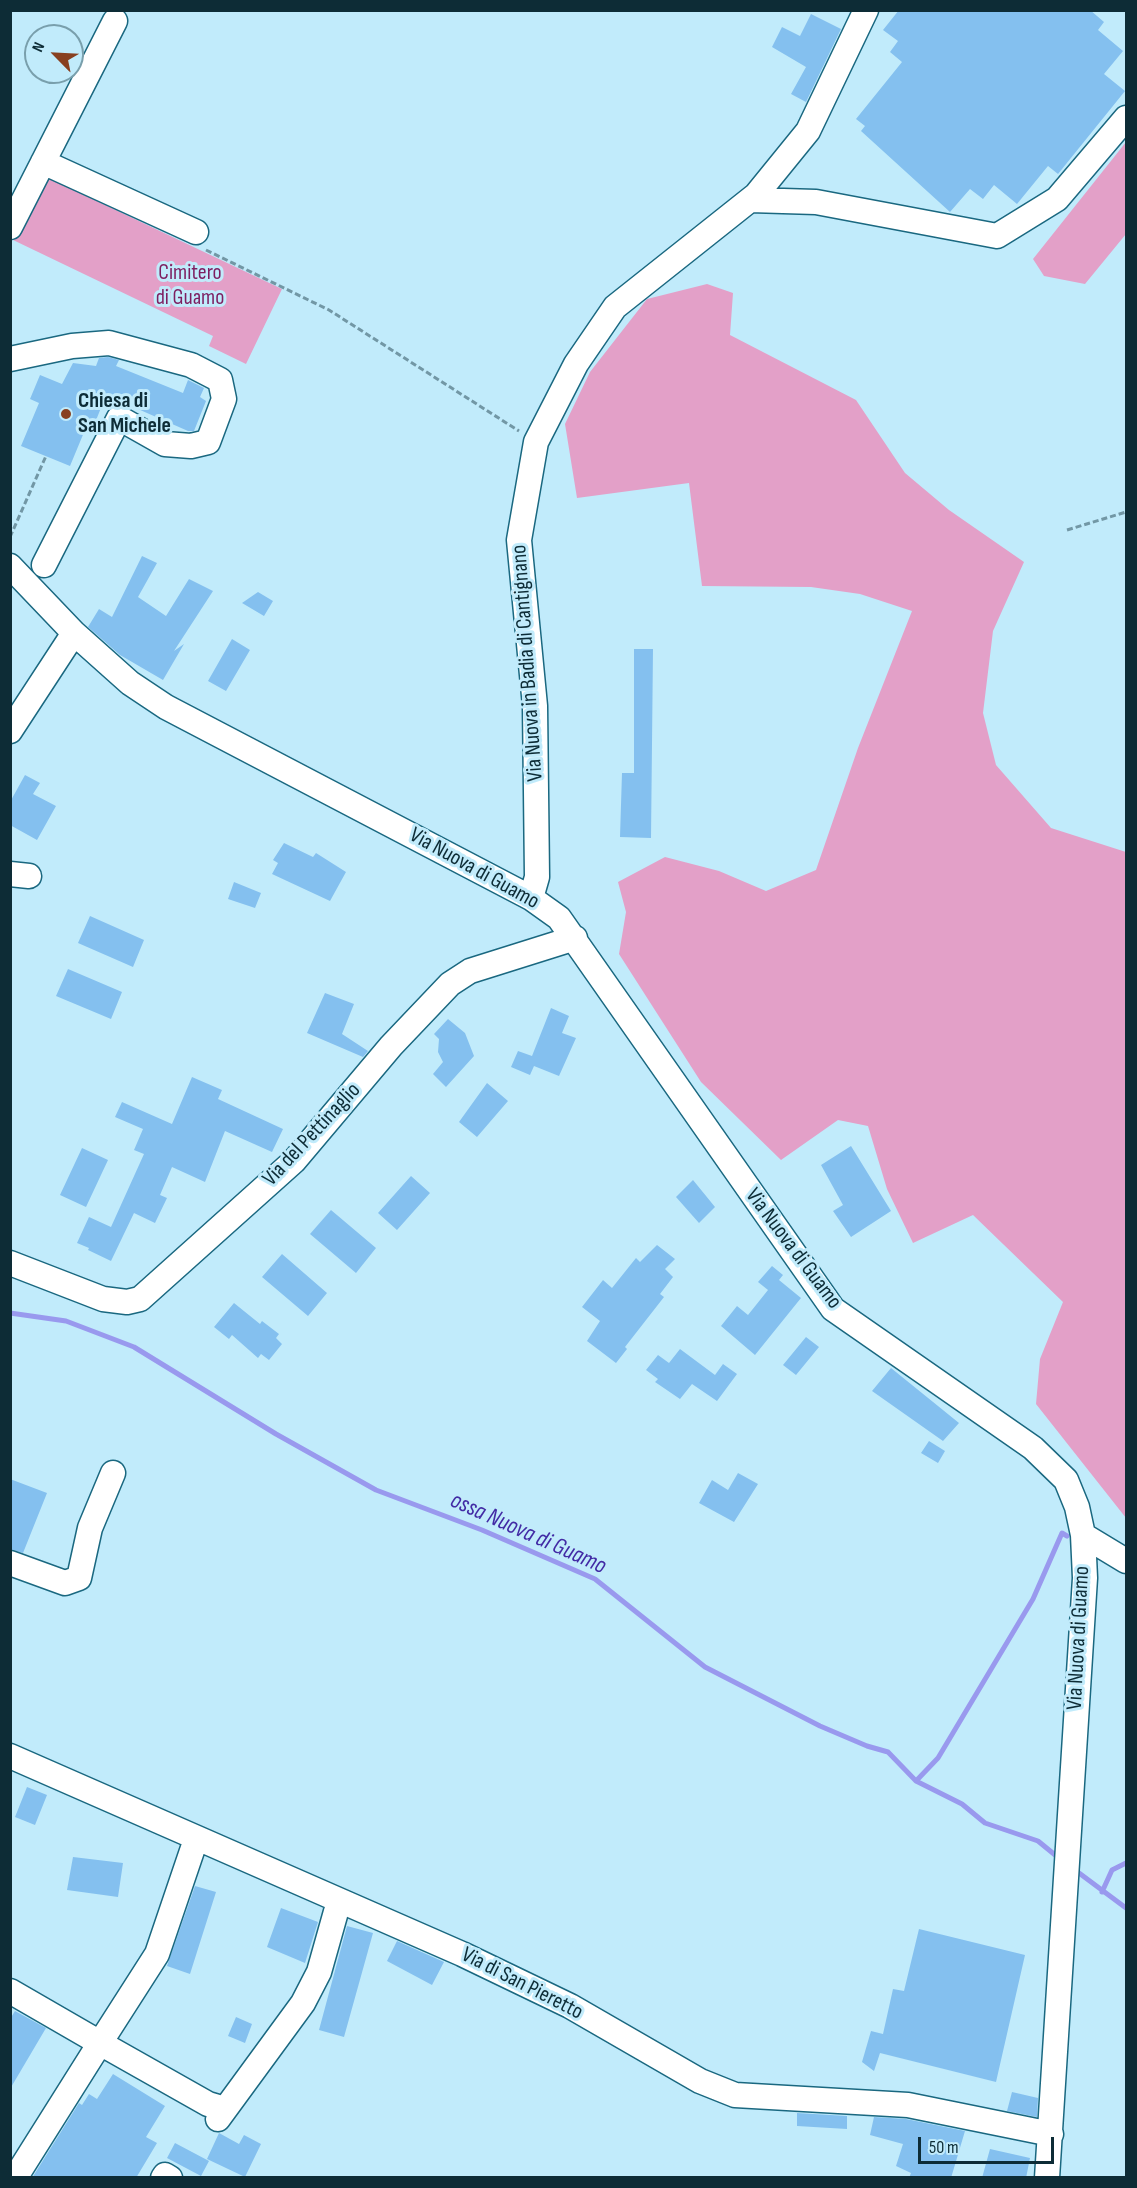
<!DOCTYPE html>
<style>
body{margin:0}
#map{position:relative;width:1137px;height:2188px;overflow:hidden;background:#c1ebfb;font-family:"Sofia Sans Condensed",sans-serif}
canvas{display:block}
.frame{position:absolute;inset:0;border:12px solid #0d2c36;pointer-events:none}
.north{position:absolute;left:24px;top:24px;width:60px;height:60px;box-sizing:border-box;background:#c1ebfb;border:2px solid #799fac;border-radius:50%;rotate:294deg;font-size:16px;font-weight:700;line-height:24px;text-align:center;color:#0d2c36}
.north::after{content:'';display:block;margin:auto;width:21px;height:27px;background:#884020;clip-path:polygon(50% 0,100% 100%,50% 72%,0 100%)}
.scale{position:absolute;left:918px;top:2137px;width:136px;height:27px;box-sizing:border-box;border:3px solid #0d2c36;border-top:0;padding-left:8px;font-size:18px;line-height:21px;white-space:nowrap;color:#0d2c36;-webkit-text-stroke:4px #c1ebfb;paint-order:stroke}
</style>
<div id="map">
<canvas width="1137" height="2188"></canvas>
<div class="frame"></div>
<div class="north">N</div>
<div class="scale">50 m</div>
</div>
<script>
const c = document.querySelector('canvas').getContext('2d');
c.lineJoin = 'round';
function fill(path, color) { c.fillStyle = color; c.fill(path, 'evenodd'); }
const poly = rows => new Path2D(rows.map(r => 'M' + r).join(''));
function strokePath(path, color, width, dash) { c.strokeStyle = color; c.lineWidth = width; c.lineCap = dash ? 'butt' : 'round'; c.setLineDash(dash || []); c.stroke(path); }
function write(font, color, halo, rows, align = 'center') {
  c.font = font + ' "Sofia Sans Condensed",sans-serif'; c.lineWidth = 6; c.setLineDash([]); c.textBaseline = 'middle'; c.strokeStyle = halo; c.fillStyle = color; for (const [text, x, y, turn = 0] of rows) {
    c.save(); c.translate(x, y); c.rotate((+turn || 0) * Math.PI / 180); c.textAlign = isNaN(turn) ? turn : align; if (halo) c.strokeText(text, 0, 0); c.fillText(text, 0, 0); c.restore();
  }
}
fill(poly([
 [1126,142,1126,234,1085,284,1044,276,1033,259],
 [40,174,282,289,246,364,209,346,213,336,11,239],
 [707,284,733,293,730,335,856,400,905,473,949,510,1024,562,993,631,983,713,996,765,1051,828,1126,852,1126,1518,1036,1404,1040,1359,1063,1302,973,1215,913,1243,887,1189,868,1126,838,1120,781,1160,701,1082,619,954,626,912,618,882,665,857,719,871,766,891,816,870,858,748,912,611,860,594,811,587,702,586,689,483,577,498,565,424,590,372,647,299]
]), '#e3a0c8');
strokePath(poly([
 [10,1313,66,1321,134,1347,276,1434,376,1490,482,1530,595,1579,705,1667,820,1726,867,1746,888,1752,916,1781,962,1804,985,1823,1038,1841,1060,1859],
 [916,1781,938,1758,1033,1599,1062,1533,1067,1536],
 [1075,1870,1126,1908],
 [1102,1892,1112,1870,1126,1863]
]), '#99e', 5);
fill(poly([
 [899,10,1090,10,1104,22,1098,30,1123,51,1104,74,1125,91,1058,174,1048,166,1017,204,994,185,983,199,970,189,950,212,861,131,865,126,856,119,902,62,890,52,898,41,883,30],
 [811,14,841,29,806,102,791,94,806,67,772,47,782,27,800,36],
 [108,357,119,360,116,366,183,393,188,380,204,388,200,397,206,401,194,431,188,431,106,395,93,428,87,425,70,466,21,446,39,403,30,399,40,375,62,384,73,363,96,366,99,358],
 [142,556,157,563,138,597,166,616,189,579,213,591,174,651,184,644,163,680,120,655,88,627,99,609,112,617],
 [258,592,273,601,264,616,242,603],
 [232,639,250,650,226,691,208,681],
 [634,649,653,649,651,838,620,837,622,773,634,773],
 [25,775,40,783,33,794,56,806,37,840,10,825,10,802],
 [284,843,313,857,316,853,346,872,330,901,272,874,278,863,273,860],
 [234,882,261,893,255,908,228,899],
 [90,916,144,940,133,967,78,943],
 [68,969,122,992,111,1019,56,996],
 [325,993,354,1004,342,1034,368,1051,363,1057,307,1033],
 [551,1008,569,1016,562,1033,576,1038,559,1076,534,1066,530,1075,511,1067,518,1051,532,1056],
 [448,1019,465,1033,474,1056,446,1087,433,1074,443,1062,438,1052,439,1039,434,1034],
 [192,1077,222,1090,218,1099,283,1129,272,1152,225,1131,205,1182,172,1167,160,1195,167,1198,155,1223,134,1213,111,1261,88,1250,89,1248,77,1243,89,1217,111,1227,144,1154,134,1150,143,1129,115,1117,122,1102,172,1124],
 [487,1083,508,1101,477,1137,459,1122],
 [851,1146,891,1211,851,1237,833,1211,843,1205,821,1165],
 [82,1148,108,1160,86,1207,60,1195],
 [411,1176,430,1193,397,1230,378,1213],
 [693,1180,715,1207,699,1223,676,1197],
 [331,1210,376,1248,356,1273,310,1234],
 [657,1245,675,1259,665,1269,673,1277,660,1294,664,1297,625,1347,627,1349,616,1363,587,1341,600,1321,582,1307,603,1280,612,1288,636,1258,640,1262],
 [282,1254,327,1293,308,1316,262,1277],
 [772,1266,783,1275,779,1280,801,1298,755,1355,721,1326,737,1306,748,1315,768,1290,758,1282],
 [234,1303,260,1324,262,1321,279,1334,276,1338,282,1344,269,1360,261,1354,258,1358,232,1335,229,1339,214,1327],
 [806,1337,819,1347,796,1375,783,1365],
 [680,1349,715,1375,723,1364,737,1374,717,1401,692,1384,680,1399,655,1382,658,1379,646,1370,658,1355,669,1363],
 [891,1368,959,1423,943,1441,872,1391],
 [929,1441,945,1451,938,1463,921,1453],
 [738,1473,758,1484,734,1522,699,1503,712,1480,728,1490],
 [10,1479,47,1493,23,1553,10,1549],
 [27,1787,47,1795,35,1825,15,1817],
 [73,1857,123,1863,118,1897,67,1890],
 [195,1886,216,1892,190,1974,167,1966],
 [281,1908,318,1922,305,1963,267,1947],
 [347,1926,373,1933,344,2037,319,2030],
 [919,1929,1025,1955,996,2082,880,2053,874,2071,862,2062,871,2031,883,2034,893,1989,904,1991],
 [397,1941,444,1962,432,1985,387,1961],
 [15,2011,46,2028,10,2089,10,2019],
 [236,2017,252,2024,245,2043,228,2036],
 [113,2074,165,2106,146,2137,157,2143,136,2178,32,2178,79,2103,82,2105,89,2094,97,2099],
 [1012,2092,1038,2098,1037,2117,1007,2111],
 [797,2113,847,2116,847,2129,797,2126],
 [874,2117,906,2119,965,2131,951,2178,909,2178,911,2173,896,2166,903,2144,870,2135],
 [219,2133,239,2144,244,2135,261,2144,245,2177,207,2159],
 [175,2143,209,2161,201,2176,167,2158],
 [990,2149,1030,2158,1026,2178,982,2178]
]), '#84c0ef');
const minor = poly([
 [43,162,196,232],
 [750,200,816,202,997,236,1057,199,1126,118],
 [10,227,115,21],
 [10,359,72,346,109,343,191,365,220,380,224,399,208,442,191,446,165,444,119,418,44,565],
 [10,566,74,633,130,683,166,707,531,898,559,918,833,1309,1033,1448,1066,1480,1077,1507,1083,1535,1085,1578,1047,2178],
 [10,731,74,633],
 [10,874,29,876],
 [531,898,537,877,535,706,519,540,536,442,576,364,615,307,756,195,808,131,866,10],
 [10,1263,103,1299,127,1302,140,1299,294,1161,391,1046,450,984,470,971,575,938],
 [1083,1535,1126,1561],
 [10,1563,65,1583,79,1578,90,1528,113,1473],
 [10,1756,462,1954,570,2006,700,2081,735,2095,908,2105,1051,2134],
 [10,1991,100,2043,157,1954,196,1839],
 [218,2119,303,2003,319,1972,339,1901],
 [15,2178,100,2043,208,2104,225,2109],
 [163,2178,165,2175,170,2178]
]);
strokePath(minor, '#1a6880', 27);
strokePath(poly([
 [206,250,329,310,519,431],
 [1067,530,1126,512],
 [10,537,46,456]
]), '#7297a5', 3, [6, 3]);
strokePath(minor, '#fff', 24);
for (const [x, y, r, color] of [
 [66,414,6,"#884020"]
]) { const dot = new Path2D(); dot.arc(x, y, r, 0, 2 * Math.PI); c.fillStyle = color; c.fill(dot); strokePath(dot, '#c1ebfb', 2); }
write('22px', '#7d1e60', '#c1ebfb', [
 ["Cimitero",190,273],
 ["di Guamo",190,298]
]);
write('bold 22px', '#0d2c36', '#c1ebfb', [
 ["Chiesa di",78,401],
 ["San Michele",78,426]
], 'left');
write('22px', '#0d2c36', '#c1ebfb', [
 ["Via Nuova in Badia di Cantignano",528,663,-94],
 ["Via Nuova di Guamo",474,869,29],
 ["Via del Pettinaglio",312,1135,-47],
 ["Via Nuova di Guamo",793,1249,53],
 ["Via Nuova di Guamo",1079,1638,-87],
 ["Via di San Pieretto",522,1984,27]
]);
write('italic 24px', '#422ba5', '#c1ebfb', [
 ["ossa Nuova di Guamo",528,1534,24]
]);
</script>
